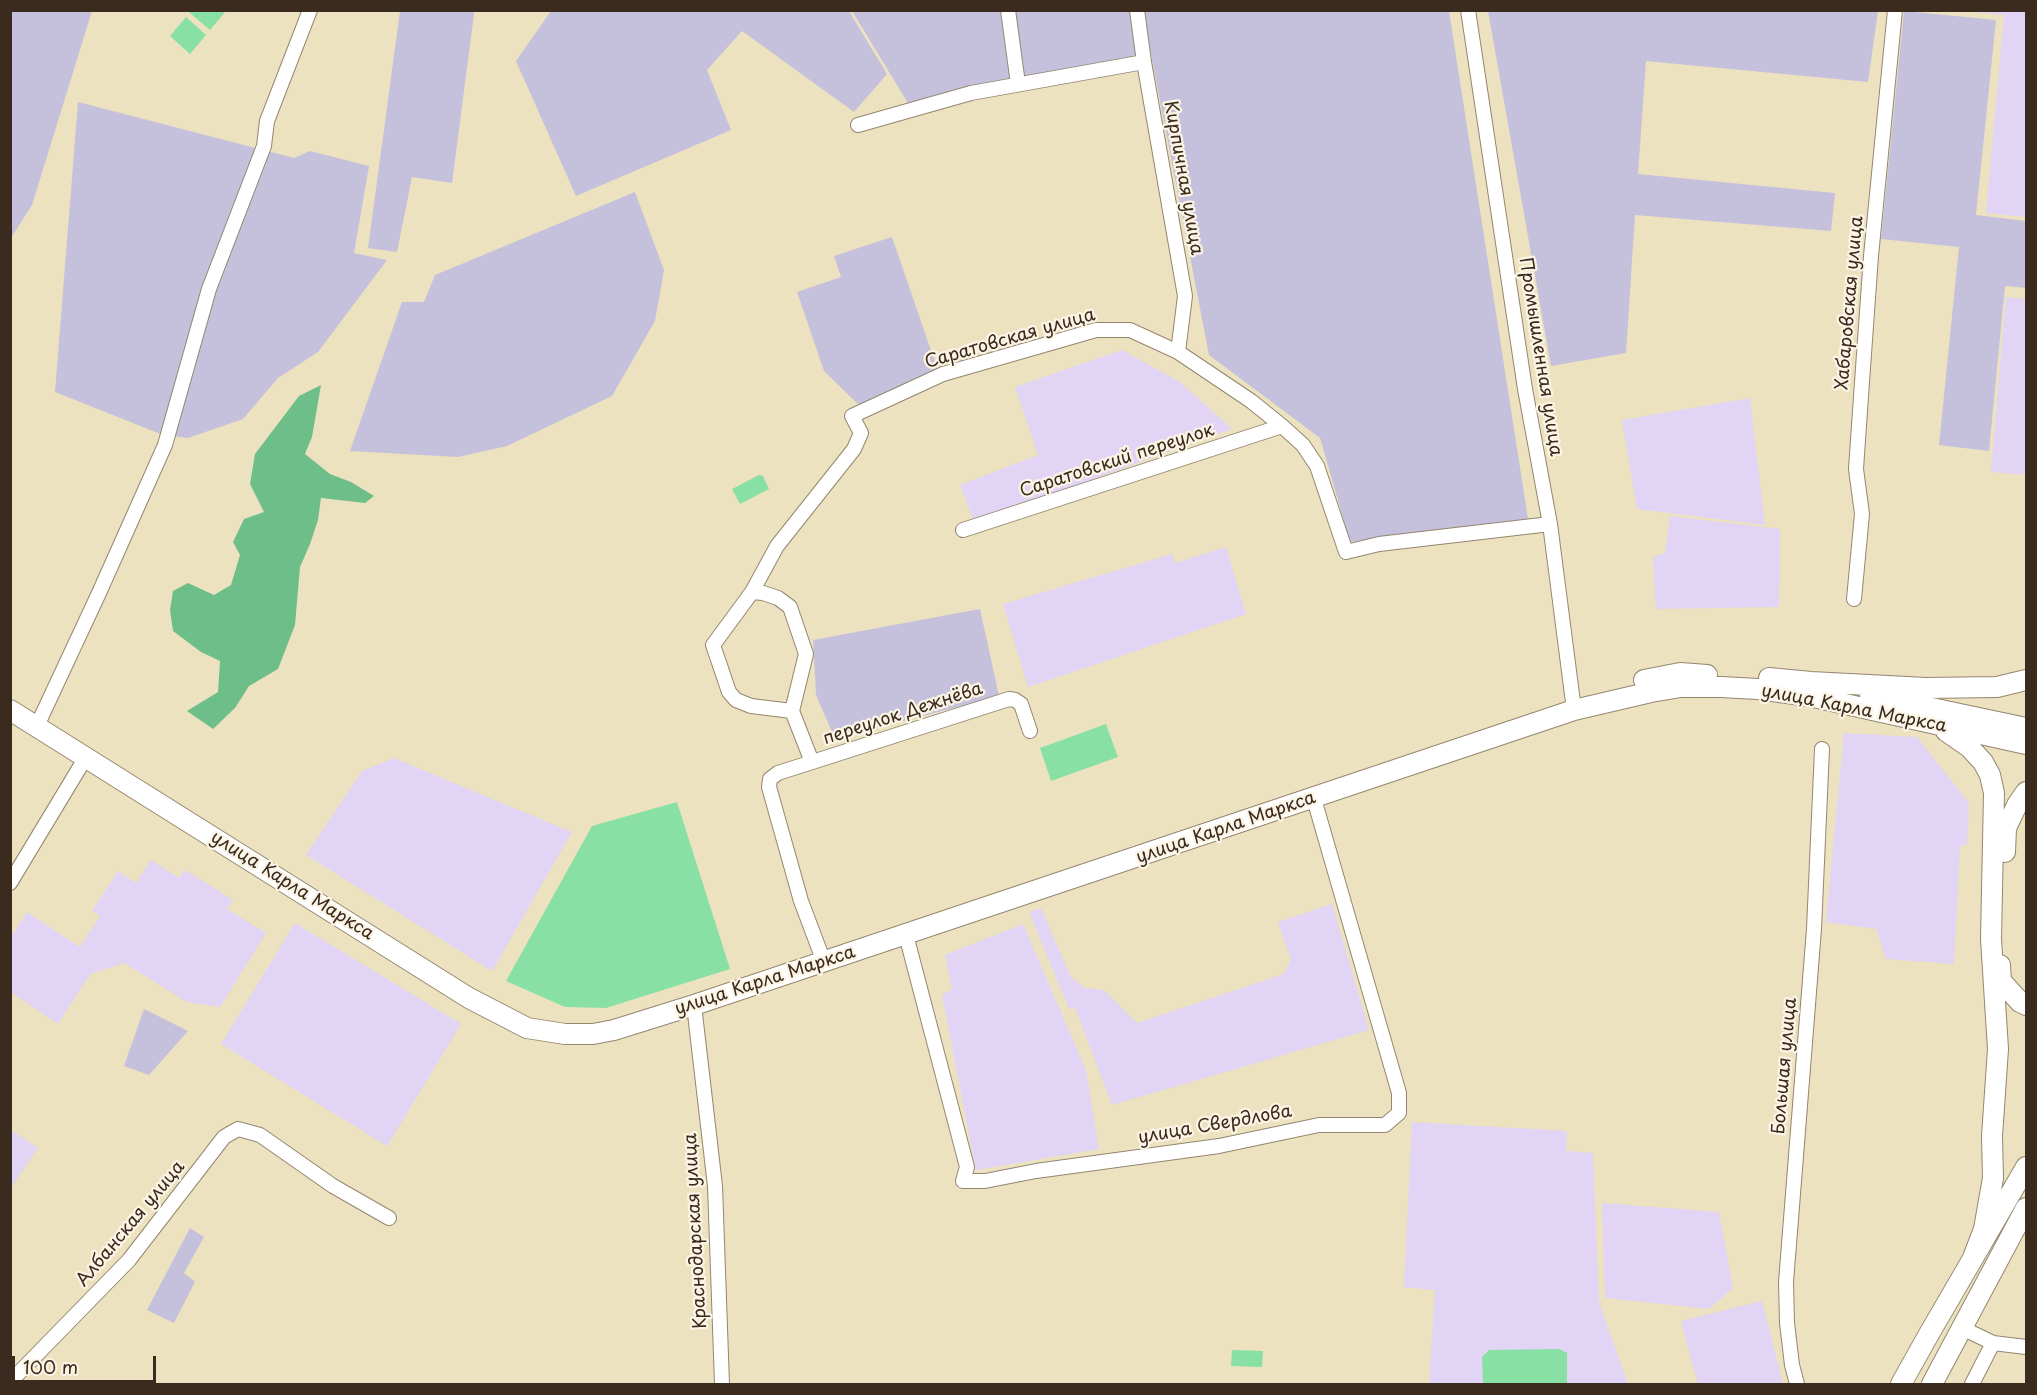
<!DOCTYPE html>
<meta charset="utf-8">
<style>
body{margin:0}
#map{position:relative;width:2037px;height:1395px;overflow:hidden;background:#ece2c0;font-family:"Playpen Sans",sans-serif}
canvas{display:block}
.frame{position:absolute;inset:0;border:12px solid #3b2a1e;pointer-events:none}
.scale{position:absolute;left:12px;top:1356px;width:144px;height:27px;box-sizing:border-box;border:3px solid #3b2a1e;border-top:0;padding-left:8px;font-size:18px;line-height:21px;white-space:nowrap;color:#3b2a1e;-webkit-text-stroke:4px #fcf5e5;paint-order:stroke}
</style>
<div id="map">
<canvas width="2037" height="1395"></canvas>
<div class="frame"></div>
<div class="scale">100 m</div>
</div>
<script>
const c = document.querySelector('canvas').getContext('2d');
c.lineJoin = 'round';
function fill(path, color) { c.fillStyle = color; c.fill(path, 'evenodd'); }
const poly = rows => new Path2D(rows.map(r => 'M' + r).join(''));
function strokePath(path, color, width, dash) { c.strokeStyle = color; c.lineWidth = width; c.lineCap = dash ? 'butt' : 'round'; c.setLineDash(dash || []); c.stroke(path); }
function write(font, color, halo, rows, align = 'center') {
  c.font = font + ' "Playpen Sans",sans-serif'; c.lineWidth = 4.5; c.setLineDash([]); c.textBaseline = 'middle'; c.strokeStyle = halo; c.fillStyle = color; for (const [text, x, y, turn = 0] of rows) {
    c.save(); c.translate(x, y); c.rotate((+turn || 0) * Math.PI / 180); c.textAlign = isNaN(turn) ? turn : align; if (halo) c.strokeText(text, 0, 0); c.fillText(text, 0, 0); c.restore();
  }
}
fill(poly([
 [1965,11,2026,11,2026,217,1986,213,2004,15],
 [2006,297,2026,299,2026,475,1991,472],
 [1122,350,1180,382,1232,429,974,522,960,485,1038,455,1015,387],
 [1750,398,1765,525,1637,509,1622,420],
 [1670,516,1780,529,1779,607,1656,609,1653,557,1665,553],
 [1226,547,1246,614,1028,687,1003,604,1172,554,1175,563],
 [1844,733,1917,737,1969,803,1967,845,1960,845,1954,964,1886,959,1876,929,1826,922],
 [394,758,572,832,492,971,306,855,362,771],
 [151,860,179,878,185,870,233,900,227,909,266,933,220,1007,187,1002,124,963,90,974,58,1024,11,992,11,937,27,912,80,947,100,916,92,911,118,871,136,883],
 [1332,904,1369,1030,1112,1105,1075,1008,1069,1009,1029,912,1041,908,1071,977,1085,988,1104,990,1137,1023,1284,974,1291,960,1278,922],
 [295,923,461,1024,387,1146,221,1044],
 [1023,924,1086,1070,1099,1149,976,1170,942,995,952,989,945,955],
 [1412,1122,1567,1131,1566,1151,1593,1153,1599,1302,1628,1384,1429,1384,1435,1290,1404,1287],
 [11,1130,38,1148,11,1188],
 [1602,1203,1719,1212,1733,1288,1709,1309,1605,1298],
 [1762,1301,1783,1384,1698,1384,1681,1321]
]), '#e1d4f4');
fill(poly([
 [11,10,92,11,32,205,11,238],
 [400,11,473,10,474,14,452,183,412,177,397,252,368,248],
 [849,11,887,74,854,112,742,31,707,70,731,130,576,196,516,61,551,11],
 [852,11,1449,11,1528,519,1350,542,1320,438,1209,355,1151,54,908,103],
 [1488,11,1878,11,1868,82,1646,61,1638,174,1835,193,1831,231,1635,215,1626,353,1551,366],
 [1904,11,1996,20,1976,215,2026,221,2026,288,2005,286,1989,451,1939,445,1959,247,1881,239],
 [78,102,294,158,310,151,369,166,354,253,387,260,318,352,278,378,243,419,188,438,163,435,55,392],
 [635,192,664,270,655,321,612,396,507,446,458,457,350,451,402,302,424,302,435,275],
 [892,237,938,371,861,407,824,371,797,292,841,277,834,256],
 [980,609,999,696,835,739,816,695,813,640],
 [144,1009,188,1031,149,1075,124,1066],
 [190,1228,204,1237,184,1273,195,1282,174,1323,147,1310]
]), '#c5c0db');
fill(poly([
 [191,10,225,10,226,11,210,30,189,12],
 [186,17,206,35,190,54,170,36],
 [759,475,763,476,769,489,740,504,732,489],
 [1106,724,1118,757,1051,781,1040,748],
 [677,802,730,969,606,1008,565,1007,506,981,592,826],
 [1559,1349,1567,1353,1567,1384,1483,1384,1482,1357,1489,1350],
 [1232,1350,1263,1351,1262,1367,1231,1366]
]), '#89e0a4');
fill(poly([
 [321,385,312,437,305,454,330,474,351,482,374,496,365,503,321,498,318,520,310,544,300,567,295,625,278,669,249,686,235,708,213,729,187,711,218,692,220,661,201,652,173,631,170,610,173,591,188,583,214,595,231,585,240,555,233,542,244,519,264,512,250,484,255,454,299,396]
]), '#6ebe8a');
const minor = poly([
 [1008,10,1018,84],
 [1137,10,1144,62,1185,296,1178,352],
 [1468,10,1525,389,1550,524,1574,710],
 [858,125,971,93,1144,62],
 [963,530,1282,426],
 [752,592,763,593,778,598,790,607,806,654,792,711,812,762],
 [1854,599,1862,514,1856,469,1862,382,1871,256,1895,10],
 [792,711,751,706,736,700,729,692,713,645,752,592,777,546,854,449,861,433,852,416,943,374,1096,330,1130,330,1178,352,1251,401,1282,426,1303,445,1317,466,1346,552,1379,544,1550,524],
 [37,726,99,593,165,445,209,289,264,146,267,121,310,10],
 [10,883,86,757],
 [906,935,967,1167,963,1181,985,1181,1036,1171,1219,1146,1319,1125,1385,1125,1399,1113,1399,1093,1314,799],
 [824,962,801,901,769,787,770,779,778,773,1009,699,1015,700,1021,704,1030,731],
 [694,1005,715,1186,722,1384],
 [1962,1328,1993,1343,2026,1347],
 [10,1382,129,1260,224,1137,238,1129,260,1135,333,1186,389,1218],
 [1797,1384,1792,1365,1787,1323,1786,1282,1814,929,1822,749],
 [1972,1384,1993,1343]
]);
const highway = poly([
 [1769,678,1811,682,1926,688,1997,687,2026,680],
 [1644,680,1680,673,1707,675],
 [1870,695,2026,728],
 [10,710,469,998,527,1028,565,1034,593,1034,614,1030,694,1005,1574,710,1651,692,1681,687,1721,687,1758,689,1809,696,2026,744],
 [1946,731,1969,747,1983,762,1990,775,1994,793,1991,939,1998,1049,1992,1136,1993,1178,1984,1229,1974,1255],
 [2005,852,2006,828,2017,805,2026,792],
 [2000,965,2001,981,2020,1002,2026,1005],
 [1901,1384,1929,1334,2026,1167],
 [1932,1384,2026,1208]
]);
strokePath(minor, '#94866f', 16);
strokePath(highway, '#94866f', 22);
strokePath(minor, '#fff', 14);
strokePath(highway, '#fff', 20);
write('18px', '#3b2a1e', '#fcf5e5', [
 ["Кирпичная улица",1183,178,80],
 ["Хабаровская улица",1850,303,-85],
 ["Саратовская улица",1010,339,-16],
 ["Промышленная улица",1540,357,81],
 ["Саратовский переулок",1117,461,-18],
 ["улица Карла Маркса",1854,709,11],
 ["переулок Дежнёва",903,714,-18],
 ["улица Карла Маркса",1226,828,-19],
 ["улица Карла Маркса",292,886,32],
 ["улица Карла Маркса",765,981,-18],
 ["Большая улица",1785,1066,-85],
 ["улица Свердлова",1215,1125,-10],
 ["Албанская улица",131,1224,-50],
 ["Краснодарская улица",696,1231,-93]
]);
</script>
